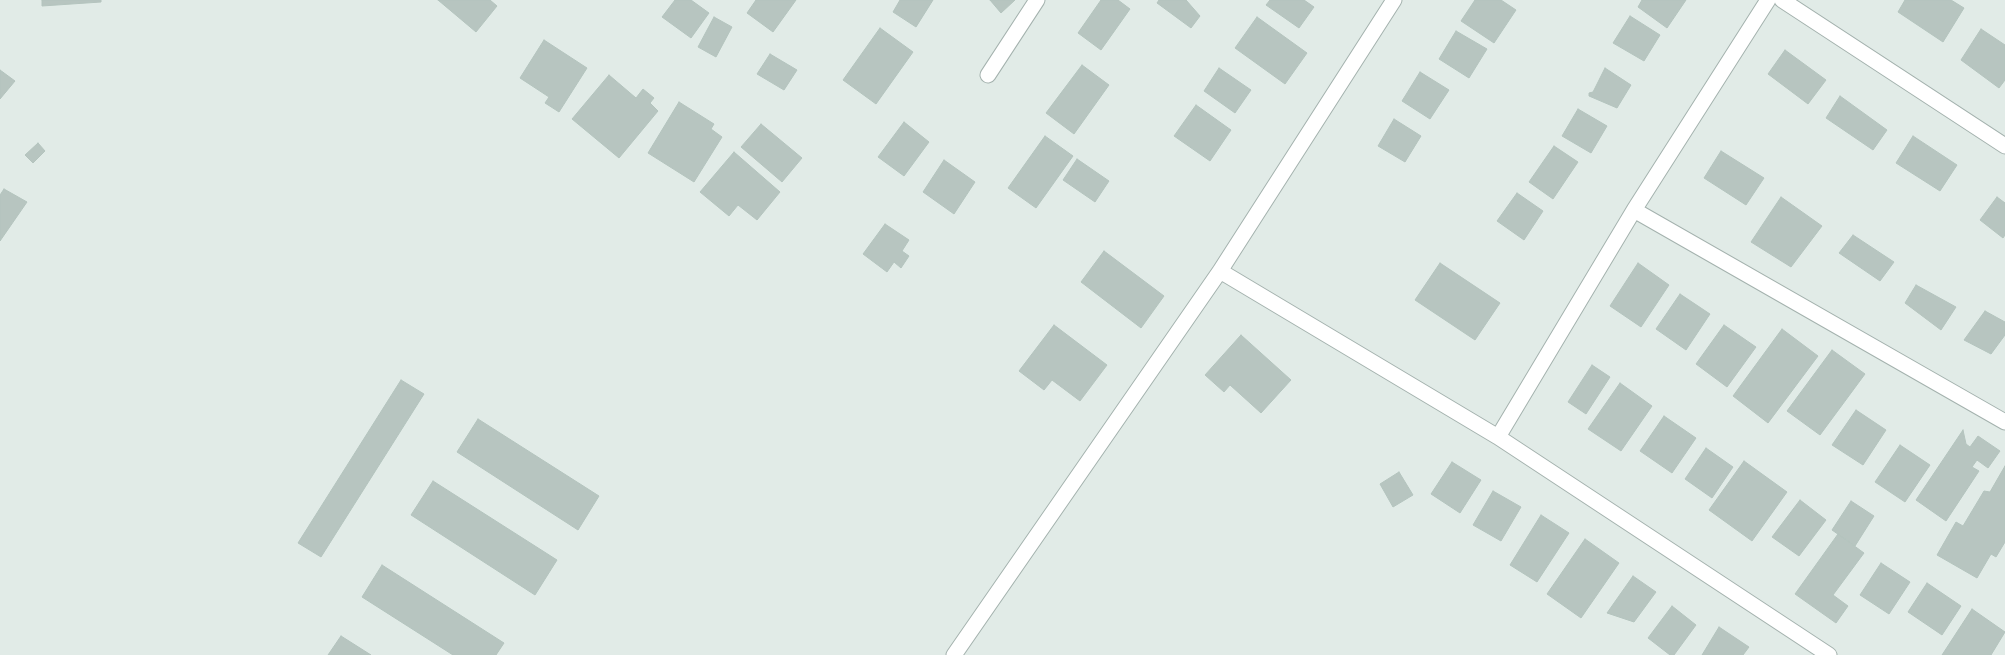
<!DOCTYPE html>
<style>
body{margin:0}
canvas{display:block;background:#e1ebe7}
</style>
<canvas width="2005" height="655"></canvas>
<script>
const c = document.querySelector('canvas').getContext('2d');
c.lineJoin = 'round';
function fill(path, color) { c.fillStyle = color; c.fill(path, 'evenodd'); }
const poly = rows => new Path2D(rows.map(r => 'M' + r).join(''));
function strokePath(path, color, width, dash) { c.strokeStyle = color; c.lineWidth = width; c.lineCap = dash ? 'butt' : 'round'; c.setLineDash(dash || []); c.stroke(path); }
const building = poly([
 [42,0,101,0,101,2,42,6,42,0],
 [438,0,490,0,497,6,476,32,438,0],
 [675,0,691,0,709,13,691,38,662,17,675,0],
 [756,0,796,0,773,32,747,13,756,0],
 [900,0,933,0,916,27,893,12,900,0],
 [990,0,1015,0,1001,13,990,0],
 [1101,0,1118,0,1130,9,1101,50,1078,33,1101,0],
 [1159,0,1186,0,1200,16,1191,28,1157,3,1159,0],
 [1270,0,1304,0,1314,7,1299,28,1266,5,1270,0],
 [1475,0,1501,0,1516,10,1494,43,1461,21,1475,0],
 [1642,0,1686,0,1667,28,1638,7,1642,0],
 [1905,0,1951,0,1964,8,1943,42,1898,12,1905,0],
 [1630,16,1660,35,1644,61,1613,43,1630,16],
 [714,17,732,27,716,57,698,47,714,17],
 [1257,17,1307,53,1285,84,1235,48,1257,17],
 [880,28,913,52,876,104,843,80,880,28],
 [1981,29,2005,45,2005,80,1999,88,1961,60,1981,29],
 [1456,31,1487,49,1469,78,1439,59,1456,31],
 [544,40,587,68,559,112,545,103,549,97,520,78,544,40],
 [1785,50,1826,80,1808,104,1768,74,1785,50],
 [770,54,797,70,784,90,757,74,770,54],
 [1082,65,1109,85,1074,134,1046,113,1082,65],
 [1219,68,1251,90,1235,113,1204,91,1219,68],
 [1605,68,1631,85,1617,108,1589,96,1589,93,1593,92,1605,68],
 [0,70,15,81,0,99,0,70],
 [1420,72,1449,90,1430,119,1402,101,1420,72],
 [609,75,636,98,643,89,654,98,650,103,658,111,619,158,572,119,609,75],
 [1840,96,1887,130,1873,150,1826,118,1840,96],
 [679,102,714,124,711,129,722,137,694,182,648,153,679,102],
 [1196,105,1231,130,1210,161,1174,136,1196,105],
 [1578,109,1607,126,1591,153,1562,136,1578,109],
 [1394,119,1421,136,1405,162,1378,146,1394,119],
 [904,122,929,142,904,176,878,157,904,122],
 [761,124,802,158,782,182,741,147,761,124],
 [1045,136,1073,156,1036,208,1008,188,1045,136],
 [1913,136,1957,165,1940,191,1896,163,1913,136],
 [38,143,45,151,33,163,25,155,38,143],
 [1554,146,1578,162,1553,199,1529,182,1554,146],
 [1721,151,1764,178,1746,205,1704,178,1721,151],
 [734,152,780,192,757,220,738,205,729,216,700,192,734,152],
 [1077,159,1109,181,1095,202,1063,180,1077,159],
 [944,160,975,182,954,214,923,192,944,160],
 [4,189,27,202,0,241,0,195,4,189],
 [1517,193,1543,211,1524,240,1497,221,1517,193],
 [1781,197,1822,226,1791,267,1751,242,1781,197],
 [1997,197,2005,203,2005,235,2003,238,1980,220,1997,197],
 [885,224,909,240,902,251,909,256,901,268,894,262,887,272,863,254,885,224],
 [1853,235,1894,262,1880,281,1839,253,1853,235],
 [1104,251,1164,296,1141,328,1081,282,1104,251],
 [1440,263,1500,303,1475,340,1415,300,1440,263],
 [1638,263,1669,285,1641,327,1610,306,1638,263],
 [1916,285,1956,307,1941,330,1905,303,1916,285],
 [1680,294,1710,314,1686,350,1656,329,1680,294],
 [1985,311,2005,322,2005,335,1991,354,1964,340,1985,311],
 [1054,325,1107,365,1080,401,1052,380,1044,390,1019,371,1054,325],
 [1724,325,1756,347,1727,387,1696,364,1724,325],
 [1782,329,1818,356,1768,423,1733,396,1782,329],
 [1241,335,1291,380,1261,413,1230,385,1224,392,1205,375,1241,335],
 [1832,350,1865,374,1820,435,1787,411,1832,350],
 [1592,365,1610,377,1586,414,1568,402,1592,365],
 [401,380,424,394,321,557,298,543,401,380],
 [1620,383,1652,406,1621,451,1588,429,1620,383],
 [1856,410,1886,430,1863,465,1832,445,1856,410],
 [1664,416,1696,438,1672,473,1640,451,1664,416],
 [478,419,599,496,578,530,457,452,478,419],
 [1963,430,1966,444,1970,447,1978,436,2000,451,1988,468,1977,460,1972,467,1979,471,1946,521,1916,500,1963,430],
 [1900,445,1930,465,1905,502,1875,482,1900,445],
 [1706,448,1733,467,1712,498,1685,479,1706,448],
 [1744,461,1787,492,1752,541,1709,510,1744,461],
 [1452,462,1481,480,1460,513,1431,494,1452,462],
 [2005,466,2005,542,1996,557,1991,554,1977,578,1937,555,1956,522,1963,526,1984,491,1990,492,2005,466],
 [1399,472,1413,495,1393,507,1380,484,1399,472],
 [433,481,557,560,535,595,411,515,433,481],
 [1493,491,1521,507,1501,541,1473,525,1493,491],
 [1800,500,1826,520,1799,556,1772,537,1800,500],
 [1851,501,1874,516,1855,546,1832,530,1851,501],
 [1541,515,1569,533,1537,582,1510,565,1541,515],
 [1838,534,1864,553,1833,595,1848,606,1836,623,1795,594,1838,534],
 [1585,539,1619,563,1581,618,1547,594,1585,539],
 [1881,563,1910,582,1889,614,1860,595,1881,563],
 [382,565,504,643,496,655,453,655,362,597,382,565],
 [1633,576,1656,592,1634,622,1607,613,1633,576],
 [1927,583,1961,606,1942,635,1908,612,1927,583],
 [1672,606,1696,625,1674,655,1670,655,1648,638,1672,606],
 [1972,609,2005,632,1991,655,1942,655,1972,609],
 [1719,627,1749,647,1743,655,1702,655,1719,627],
 [341,636,371,655,328,655,341,636]
]);
fill(building, '#b7c5c0');
strokePath(building, '#b4c4be', 1);
const minor = poly([
 [1782,0,2005,146],
 [988,75,1037,0],
 [1634,210,1768,0],
 [1220,271,1498,437,1829,655],
 [1498,437,1634,210,2005,422],
 [954,655,1220,271,1394,0]
]);
strokePath(minor, '#a4b2ae', 17);
strokePath(minor, '#fff', 15);
</script>
